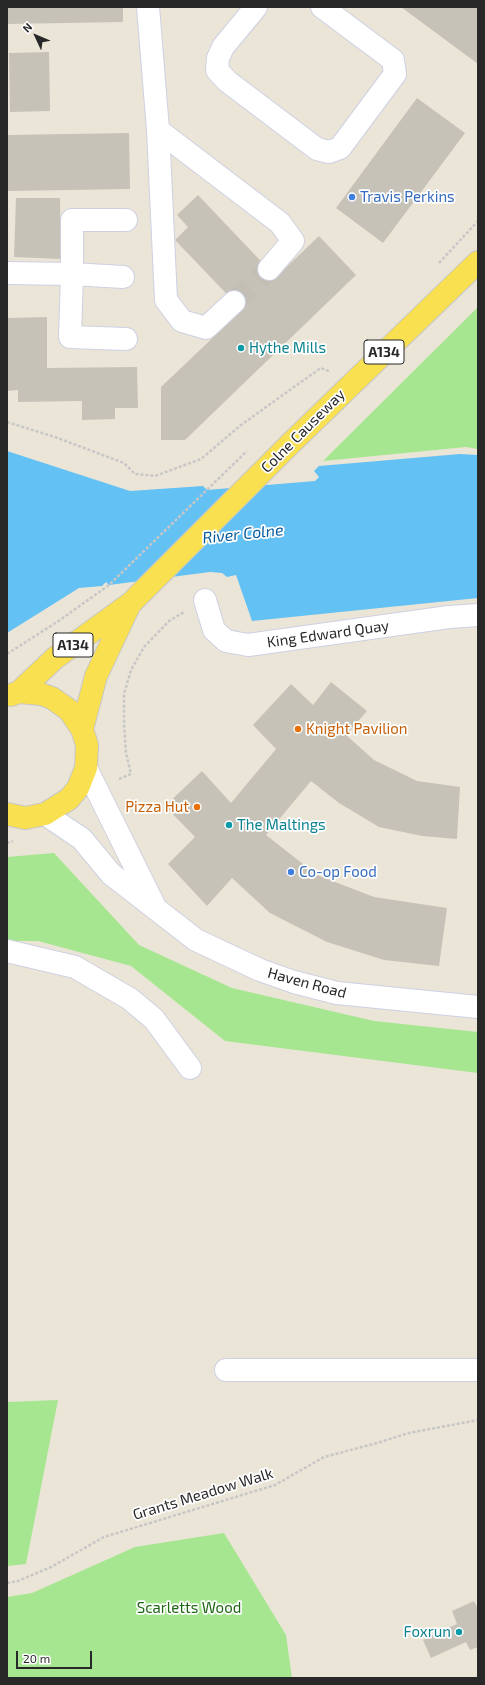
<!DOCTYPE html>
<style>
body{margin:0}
#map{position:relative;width:485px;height:1685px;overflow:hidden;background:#ebe5d8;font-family:"Exo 2",sans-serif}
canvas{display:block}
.frame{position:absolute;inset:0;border:8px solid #282828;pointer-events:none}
.north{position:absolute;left:16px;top:16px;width:40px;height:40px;-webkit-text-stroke:3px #fff;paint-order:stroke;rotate:314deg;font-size:11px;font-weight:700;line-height:16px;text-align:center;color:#282828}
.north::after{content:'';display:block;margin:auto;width:14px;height:18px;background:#282828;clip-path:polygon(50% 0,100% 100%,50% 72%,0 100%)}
.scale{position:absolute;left:16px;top:1651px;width:76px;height:18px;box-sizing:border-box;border:2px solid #282828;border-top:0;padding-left:5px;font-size:12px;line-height:14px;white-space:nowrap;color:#282828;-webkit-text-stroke:3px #fff;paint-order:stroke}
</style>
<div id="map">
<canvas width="485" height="1685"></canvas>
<div class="frame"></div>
<div class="north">N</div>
<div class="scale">20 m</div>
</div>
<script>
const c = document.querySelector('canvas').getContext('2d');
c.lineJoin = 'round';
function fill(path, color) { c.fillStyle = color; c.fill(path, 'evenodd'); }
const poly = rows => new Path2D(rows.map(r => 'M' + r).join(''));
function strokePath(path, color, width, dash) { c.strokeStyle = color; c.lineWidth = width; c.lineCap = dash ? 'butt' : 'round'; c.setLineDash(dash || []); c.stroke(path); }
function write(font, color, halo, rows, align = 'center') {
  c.font = font + ' "Exo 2",sans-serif'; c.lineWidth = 3.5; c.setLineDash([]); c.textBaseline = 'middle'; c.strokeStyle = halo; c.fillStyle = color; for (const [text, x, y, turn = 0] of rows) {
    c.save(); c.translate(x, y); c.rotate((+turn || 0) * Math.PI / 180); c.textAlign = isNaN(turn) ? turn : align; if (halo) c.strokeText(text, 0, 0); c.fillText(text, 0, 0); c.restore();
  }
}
fill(poly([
 [478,307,478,449,466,447,323,461],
 [54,853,139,945,232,988,374,1021,478,1032,478,1073,225,1041,131,966,38,941,7,941,7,857],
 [58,1400,26,1564,7,1566,7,1402],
 [224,1533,286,1635,292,1678,7,1678,7,1597,32,1593,135,1547]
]), '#a6e691');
fill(poly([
 [7,451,130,491,203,486,207,490,315,481,319,477,314,471,319,466,460,454,478,455,478,598,252,621,236,575,227,577,222,573,210,572,109,585,106,582,102,586,79,588,7,633]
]), '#64c1f4');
fill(poly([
 [7,7,123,7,123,22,7,24],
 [401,7,478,7,478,64],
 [49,52,50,111,10,112,9,53],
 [417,98,465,133,383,243,336,208],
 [129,133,130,189,8,191,7,135],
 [198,195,276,277,319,236,356,275,185,440,161,440,161,387,242,310,175,240,188,227,177,215],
 [16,198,60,198,61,259,14,257],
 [47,317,47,368,137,367,138,408,115,408,115,419,82,420,82,401,18,402,18,390,7,391,7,318],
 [331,682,367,711,346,735,374,760,417,781,460,787,457,839,422,836,379,827,339,803,311,781,266,835,317,875,374,897,447,908,439,966,384,960,327,942,270,913,232,878,207,906,168,864,195,837,165,806,202,771,231,803,276,749,253,725,291,684,313,705],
 [474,1601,478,1609,478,1647,470,1650,466,1642,431,1658,423,1640,457,1624,452,1611]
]), '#c6c2b8');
strokePath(poly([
 [234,302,269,269]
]), '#c4bfb5', 22, [22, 11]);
const minor = poly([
 [148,7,158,130,280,223,293,241,269,269],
 [256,7,223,47,218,58,217,70,227,81,317,149,329,152,340,148,395,74,393,60,322,7],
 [158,130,166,300,182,321,206,328,234,302],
 [7,273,72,274,72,220,126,220],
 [123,277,72,274,70,337,126,339],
 [205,600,214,630,226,641,248,645,449,617,478,615],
 [86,768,154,905],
 [45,814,82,839,111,874,196,940,260,970,294,982,337,993,478,1007],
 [7,951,75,967,130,999,154,1019,190,1068],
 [226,1370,478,1370]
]);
const major = poly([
 [19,692,55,658,131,603,291,443,478,262],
 [82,729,96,676,129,606],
 [7,814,25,818,45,814,69,799,78,788,86,768,87,745,82,729,69,710,52,698,41,694,19,692,11,695]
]);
strokePath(minor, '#ced0e2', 24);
strokePath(major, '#c7c7c7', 24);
strokePath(poly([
 [439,263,478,221],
 [7,422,55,437,124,463,135,474,155,476,201,459,241,425,301,382,321,368,331,372],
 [7,654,60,620,109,585,247,451],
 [119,779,131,774,126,753,124,724,124,694,131,670,144,647,169,621,184,612],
 [7,843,13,841],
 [7,1583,18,1581,51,1567,104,1537,275,1485,324,1457,377,1443,409,1433,478,1420]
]), '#c7c7c7', 2.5, [3, 2]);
strokePath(minor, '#fff', 22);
strokePath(major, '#f8e051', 22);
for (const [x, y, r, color] of [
 [352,197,4,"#3f7fe0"],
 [241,348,4,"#0f9aa8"],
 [298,729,4,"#e8710a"],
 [197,807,4,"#e8710a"],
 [229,825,4,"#0f9aa8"],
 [291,872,4,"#3f7fe0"],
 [459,1632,4,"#0f9aa8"]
]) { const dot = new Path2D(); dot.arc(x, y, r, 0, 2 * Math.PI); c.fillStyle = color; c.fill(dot); strokePath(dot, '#fff', 1.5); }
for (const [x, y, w] of [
 [384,352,40],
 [73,645,40]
]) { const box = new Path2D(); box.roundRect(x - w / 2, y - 12, w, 24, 3); c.fillStyle = '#fff'; c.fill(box); strokePath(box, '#282828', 1); }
write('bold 14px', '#282828', null, [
 ["A134",384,352],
 ["A134",73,645]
]);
write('15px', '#366cbe', '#fff', [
 ["Travis Perkins",360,197],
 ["Co-op Food",299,872]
], 'left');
write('15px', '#0d838f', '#fff', [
 ["Hythe Mills",249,348],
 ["The Maltings",237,825],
 ["Foxrun",451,1632,"right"]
], 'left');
write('15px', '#282828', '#fff', [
 ["Colne Causeway",303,431,-45],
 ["King Edward Quay",328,634,-8],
 ["Haven Road",307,983,15],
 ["Grants Meadow Walk",203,1494,-17]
]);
write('15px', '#c56008', '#fff', [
 ["Knight Pavilion",306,729],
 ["Pizza Hut",189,807,"right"]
], 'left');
write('15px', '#1f6715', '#fff', [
 ["Scarletts Wood",189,1608]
]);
write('italic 16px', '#065b9e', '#fff', [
 ["River Colne",243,534,-6]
]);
</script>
